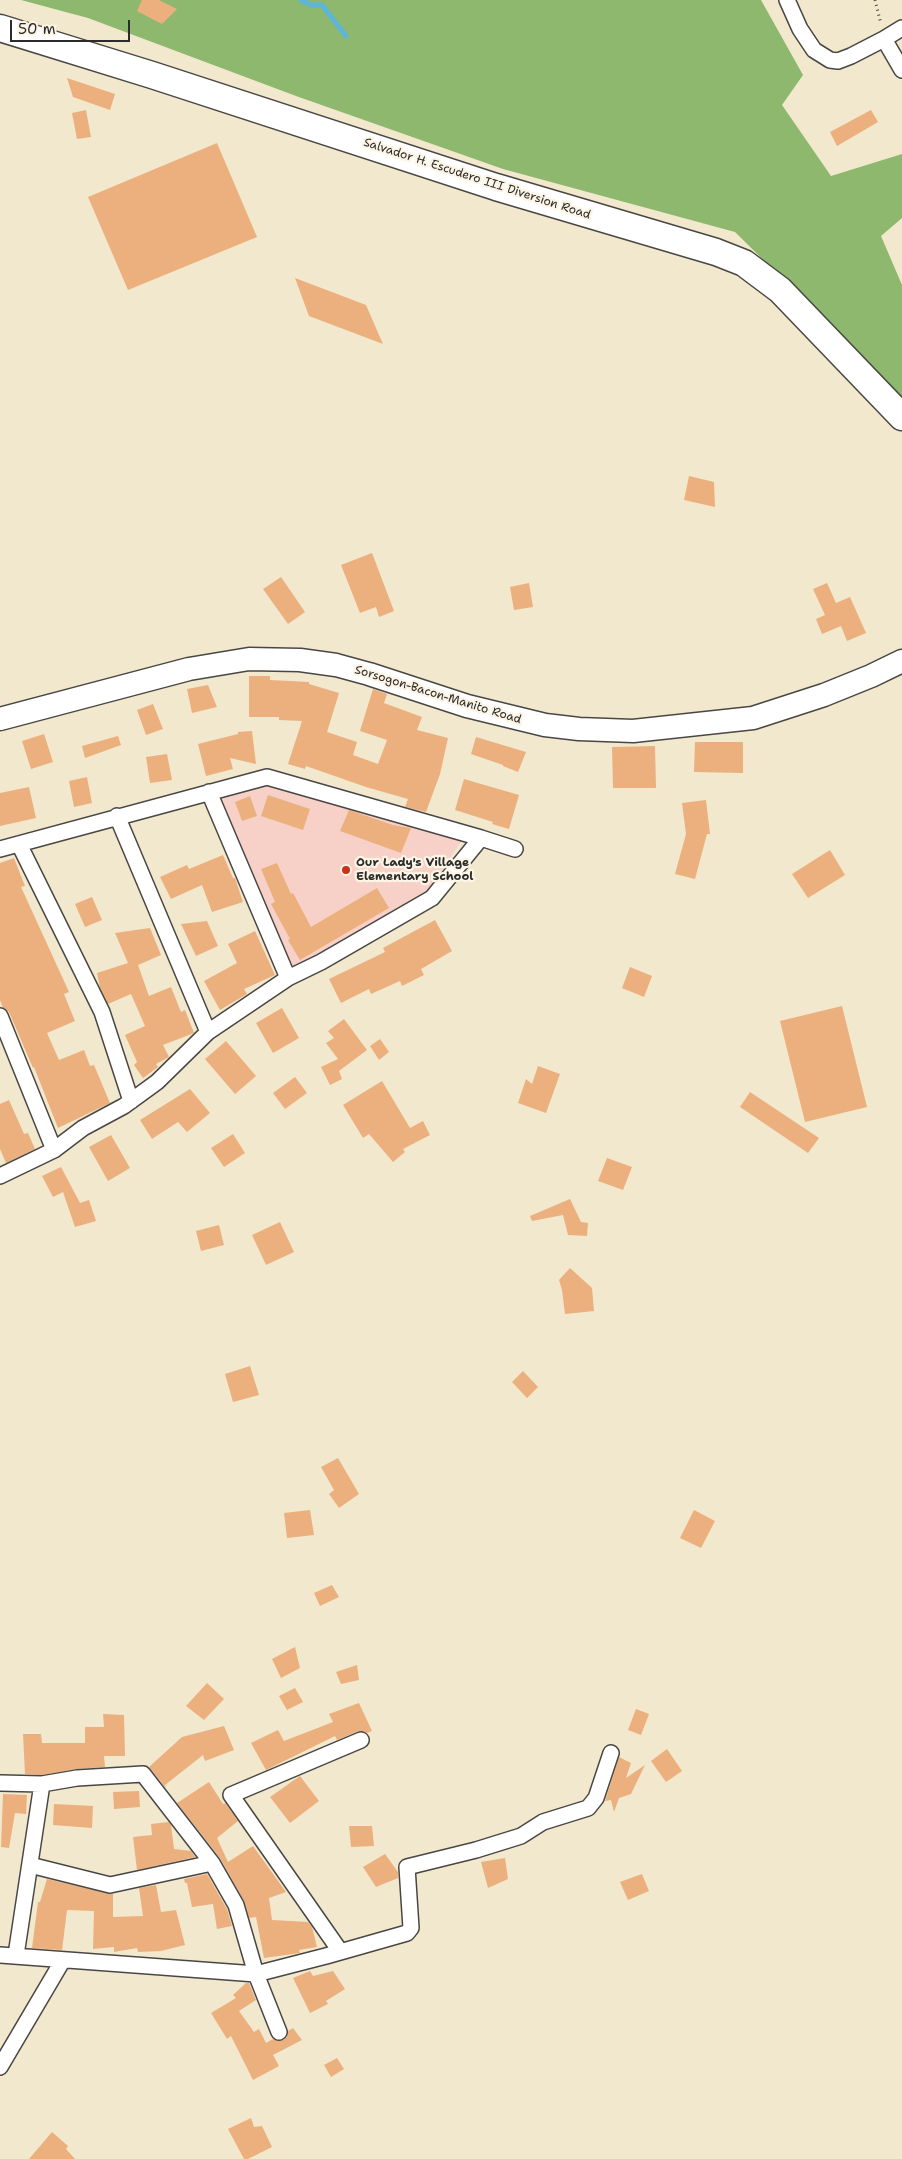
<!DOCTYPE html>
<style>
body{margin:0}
#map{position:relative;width:902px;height:2159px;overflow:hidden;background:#f2e8cd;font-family:"Shantell Sans",sans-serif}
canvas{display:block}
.scale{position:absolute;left:10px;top:20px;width:120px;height:22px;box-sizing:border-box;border:2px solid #2b2b2b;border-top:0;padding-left:6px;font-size:15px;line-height:18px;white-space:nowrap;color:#2b2b2b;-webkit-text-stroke:4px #fcf5e5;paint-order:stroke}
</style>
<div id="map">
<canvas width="902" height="2159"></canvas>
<div class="scale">50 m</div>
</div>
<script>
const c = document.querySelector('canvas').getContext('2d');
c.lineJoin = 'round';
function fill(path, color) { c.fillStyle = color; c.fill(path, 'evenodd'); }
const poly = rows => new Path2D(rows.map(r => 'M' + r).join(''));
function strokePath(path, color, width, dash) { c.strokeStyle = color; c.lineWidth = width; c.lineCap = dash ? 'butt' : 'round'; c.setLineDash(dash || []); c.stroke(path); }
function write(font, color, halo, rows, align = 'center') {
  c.font = font + ' "Shantell Sans",sans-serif'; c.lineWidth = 4.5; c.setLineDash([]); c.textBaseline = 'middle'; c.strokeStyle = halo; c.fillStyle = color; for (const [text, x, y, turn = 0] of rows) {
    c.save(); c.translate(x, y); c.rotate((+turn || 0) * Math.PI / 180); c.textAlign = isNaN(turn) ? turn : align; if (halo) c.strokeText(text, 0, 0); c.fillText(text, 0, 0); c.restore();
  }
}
fill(poly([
 [267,783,462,840,422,900,293,969,219,799]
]), '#f7d1c8');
fill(poly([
 [21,0,761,0,803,75,782,105,831,176,902,154,902,218,881,236,902,285,902,397,735,232,503,169,296,96,88,18]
]), '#8db86e');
strokePath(poly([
 [301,0,311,5,322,5,346,36]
]), '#5db5da', 5);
fill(poly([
 [142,0,159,0,177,9,162,24,137,11],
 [67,78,115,94,110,110,73,97],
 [86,110,91,137,77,139,72,113],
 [871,110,878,122,837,146,830,132],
 [217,143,257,237,128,290,88,197],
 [295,278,366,305,383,344,309,316],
 [689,476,714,482,715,507,684,500],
 [372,553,394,611,379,617,376,607,360,613,341,565],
 [281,577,305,612,288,624,263,589],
 [529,583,533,607,514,610,510,587],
 [827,583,836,603,850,597,866,633,847,641,841,626,822,634,816,619,825,615,813,589],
 [249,676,270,676,270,680,309,682,309,684,339,693,327,732,357,742,353,755,378,764,387,740,360,731,373,689,387,694,384,703,422,717,417,730,448,738,440,774,426,812,405,807,408,799,366,787,306,766,305,769,288,764,302,721,279,720,279,717,249,717],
 [208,685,217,707,192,713,187,689],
 [153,704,163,729,146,735,137,710],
 [252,731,256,764,230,758,233,769,206,776,198,744,238,734,238,732],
 [44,734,53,762,31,769,22,741],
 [118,736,121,745,85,758,82,746],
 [476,737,526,752,518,772,503,766,503,765,471,754],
 [695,742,743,742,743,773,694,772],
 [655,746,656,788,613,788,612,747],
 [167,754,172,780,150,783,146,757],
 [87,777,92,803,74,807,69,781],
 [464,779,519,795,509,829,492,824,493,822,455,810],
 [29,787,36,818,0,826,0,793],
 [268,795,310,809,303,830,261,816],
 [250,796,257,816,242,821,235,802],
 [706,800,710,834,707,834,695,879,675,874,686,834,682,803],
 [349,810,393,825,411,828,401,853,340,831],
 [830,850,845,875,808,898,792,874],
 [223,855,233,878,235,878,243,902,212,912,202,885,171,899,160,877,187,865,189,869],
 [14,858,25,886,21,887,69,992,64,994,75,1021,47,1033,59,1060,84,1050,90,1066,94,1065,110,1103,58,1128,34,1067,33,1068,9,1012,3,1008,0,1000,0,863],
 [277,863,291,894,293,893,311,927,377,888,389,908,300,960,288,940,290,939,271,904,275,902,261,869],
 [92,897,102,920,85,927,75,904],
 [435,920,452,951,421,969,424,975,402,986,400,981,371,994,369,989,341,1003,329,979,385,952,383,948],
 [207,921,218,946,196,956,181,924],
 [150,928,161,955,138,965,149,996,171,987,181,1012,185,1010,194,1033,163,1045,169,1057,156,1064,158,1067,143,1078,134,1065,137,1062,125,1035,145,1026,131,994,108,1004,100,988,97,973,128,963,115,933],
 [255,931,275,975,244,989,247,994,220,1010,204,981,237,963,228,944],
 [630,967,652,976,644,997,622,988],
 [842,1006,867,1107,805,1122,780,1021],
 [282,1008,299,1038,273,1053,256,1023],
 [344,1019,367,1050,339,1071,342,1079,330,1085,321,1067,338,1059,326,1043,334,1038,328,1031],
 [380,1039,389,1052,379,1060,370,1046],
 [226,1041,256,1076,235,1094,205,1059],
 [538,1066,560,1074,546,1113,518,1103,526,1079,532,1084],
 [295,1077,307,1093,285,1109,273,1093],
 [382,1081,410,1128,423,1121,430,1135,403,1149,405,1152,393,1162,369,1134,363,1138,343,1105],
 [190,1089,210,1113,187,1132,178,1122,152,1139,140,1120],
 [750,1092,819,1138,808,1153,740,1107],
 [9,1100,24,1134,28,1133,35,1149,6,1163,0,1149,0,1104],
 [233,1134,245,1153,224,1167,211,1148],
 [111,1135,130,1168,108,1181,89,1147],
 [607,1158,632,1167,623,1190,598,1181],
 [61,1167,80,1203,89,1200,96,1221,75,1227,63,1192,53,1197,42,1176],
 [570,1199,581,1222,588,1223,587,1236,568,1235,563,1215,532,1221,530,1216],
 [280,1222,294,1252,266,1265,252,1235],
 [219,1225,224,1245,201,1251,196,1231],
 [570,1268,592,1288,594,1311,565,1314,562,1290,559,1280],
 [250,1366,259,1395,233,1402,225,1374],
 [523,1371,538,1387,527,1398,512,1382],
 [338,1458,359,1494,339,1508,329,1494,334,1490,321,1467],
 [310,1510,314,1535,287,1538,284,1513],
 [694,1510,715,1521,701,1548,680,1538],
 [332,1585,339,1597,320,1606,314,1593],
 [295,1647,300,1668,281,1678,272,1659],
 [357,1665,359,1680,341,1684,336,1672],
 [207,1683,224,1699,204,1720,186,1706],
 [295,1688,303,1702,287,1710,279,1696],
 [359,1703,372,1731,367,1733,358,1731,337,1740,335,1736,266,1770,251,1743,278,1730,284,1741,333,1722,329,1714],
 [636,1709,649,1714,641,1735,628,1730],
 [103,1714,124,1715,125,1756,104,1756,105,1767,76,1769,41,1775,25,1774,23,1734,41,1734,42,1743,85,1743,85,1727,104,1727],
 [224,1726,234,1750,205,1761,203,1755,165,1785,166,1788,149,1767,182,1737],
 [667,1749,682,1771,666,1782,651,1761],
 [619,1757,631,1763,626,1778,645,1765,631,1794,619,1798,614,1812,611,1800,605,1801],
 [300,1776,319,1801,290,1823,270,1797],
 [209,1782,223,1804,225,1803,238,1821,217,1838,228,1862,253,1846,286,1892,269,1898,272,1920,308,1922,312,1927,317,1947,299,1950,300,1953,264,1958,256,1917,249,1918,244,1901,220,1858,177,1803],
 [139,1791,140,1807,114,1809,113,1792],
 [3,1794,27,1795,26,1814,15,1813,9,1848,1,1847],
 [54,1804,93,1806,92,1828,53,1825],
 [169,1822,171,1825,174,1849,191,1851,195,1857,137,1870,133,1837,152,1835,151,1824],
 [349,1826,372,1826,374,1846,351,1847],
 [385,1854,398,1872,398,1878,376,1887,363,1867],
 [505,1858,508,1879,488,1888,481,1862],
 [207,1874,227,1909,232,1926,217,1929,213,1904,192,1907,187,1883,185,1883,184,1879],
 [642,1874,649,1891,628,1900,620,1882],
 [47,1879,113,1894,113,1917,143,1916,139,1888,156,1885,161,1912,176,1910,185,1945,161,1951,138,1952,137,1948,114,1952,114,1947,93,1949,94,1911,67,1910,62,1950,32,1948,38,1902,40,1902],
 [310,1971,313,1976,333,1971,345,1989,326,2001,328,2004,310,2013,293,1978],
 [246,1983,249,1983,256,2000,239,2011,254,2032,259,2029,266,2043,273,2039,283,2040,287,2037,288,2031,293,2028,302,2040,273,2055,279,2066,253,2080,231,2036,227,2039,211,2013,236,1998,233,1995],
 [337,2058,344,2069,331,2077,324,2065],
 [251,2118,254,2127,262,2126,272,2147,248,2159,244,2159,228,2129],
 [52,2132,68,2146,66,2149,75,2159,29,2159]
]), '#ebb07e');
const street = poly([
 [787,0,800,29,814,50,830,60,838,61,851,56,884,39],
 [902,28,884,39,902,70],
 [209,792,288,978],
 [117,816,208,1032],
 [19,844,102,1012,131,1101],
 [0,849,267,777,481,838,515,849],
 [0,1016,54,1150],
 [0,1176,54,1150,83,1128,124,1106,157,1082,208,1032,288,978,321,962,432,898,481,838],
 [0,1783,42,1784,77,1778,143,1774,212,1863,236,1905,256,1974,279,2032],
 [30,1865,110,1885,212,1863],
 [340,1951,231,1795,361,1740],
 [0,1955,256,1974,326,1956,407,1933,411,1928,407,1867,476,1850,521,1836,543,1822,588,1808,596,1798,611,1753],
 [16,1955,42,1784],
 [0,2067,63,1960]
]);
const primary = poly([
 [0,719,189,669,249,659,300,660,336,665,369,674,467,706,545,725,579,729,633,731,753,718,824,695,871,676,902,661]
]);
const highway = poly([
 [0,28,152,75,496,187,716,252,744,263,780,290,902,417]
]);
strokePath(street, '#494743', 18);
strokePath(primary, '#494743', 25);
strokePath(highway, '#494743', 29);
strokePath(poly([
 [875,0,881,24]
]), '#494743', 3, [1, 4]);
strokePath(street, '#fff', 15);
strokePath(primary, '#fff', 22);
strokePath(highway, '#fff', 26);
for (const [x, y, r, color] of [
 [346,870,5,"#c8321e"]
]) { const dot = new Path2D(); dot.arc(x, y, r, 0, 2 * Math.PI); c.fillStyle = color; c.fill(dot); strokePath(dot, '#fcf5e5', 2); }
write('12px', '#2b2b2b', '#fcf5e5', [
 ["Salvador H. Escudero III Diversion Road",477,179,18],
 ["Sorsogon-Bacon-Manito Road",438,695,17]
]);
write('bold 12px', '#2b2b2b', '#fcf5e5', [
 ["Our Lady's Village",356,863],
 ["Elementary School",356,877]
], 'left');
</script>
